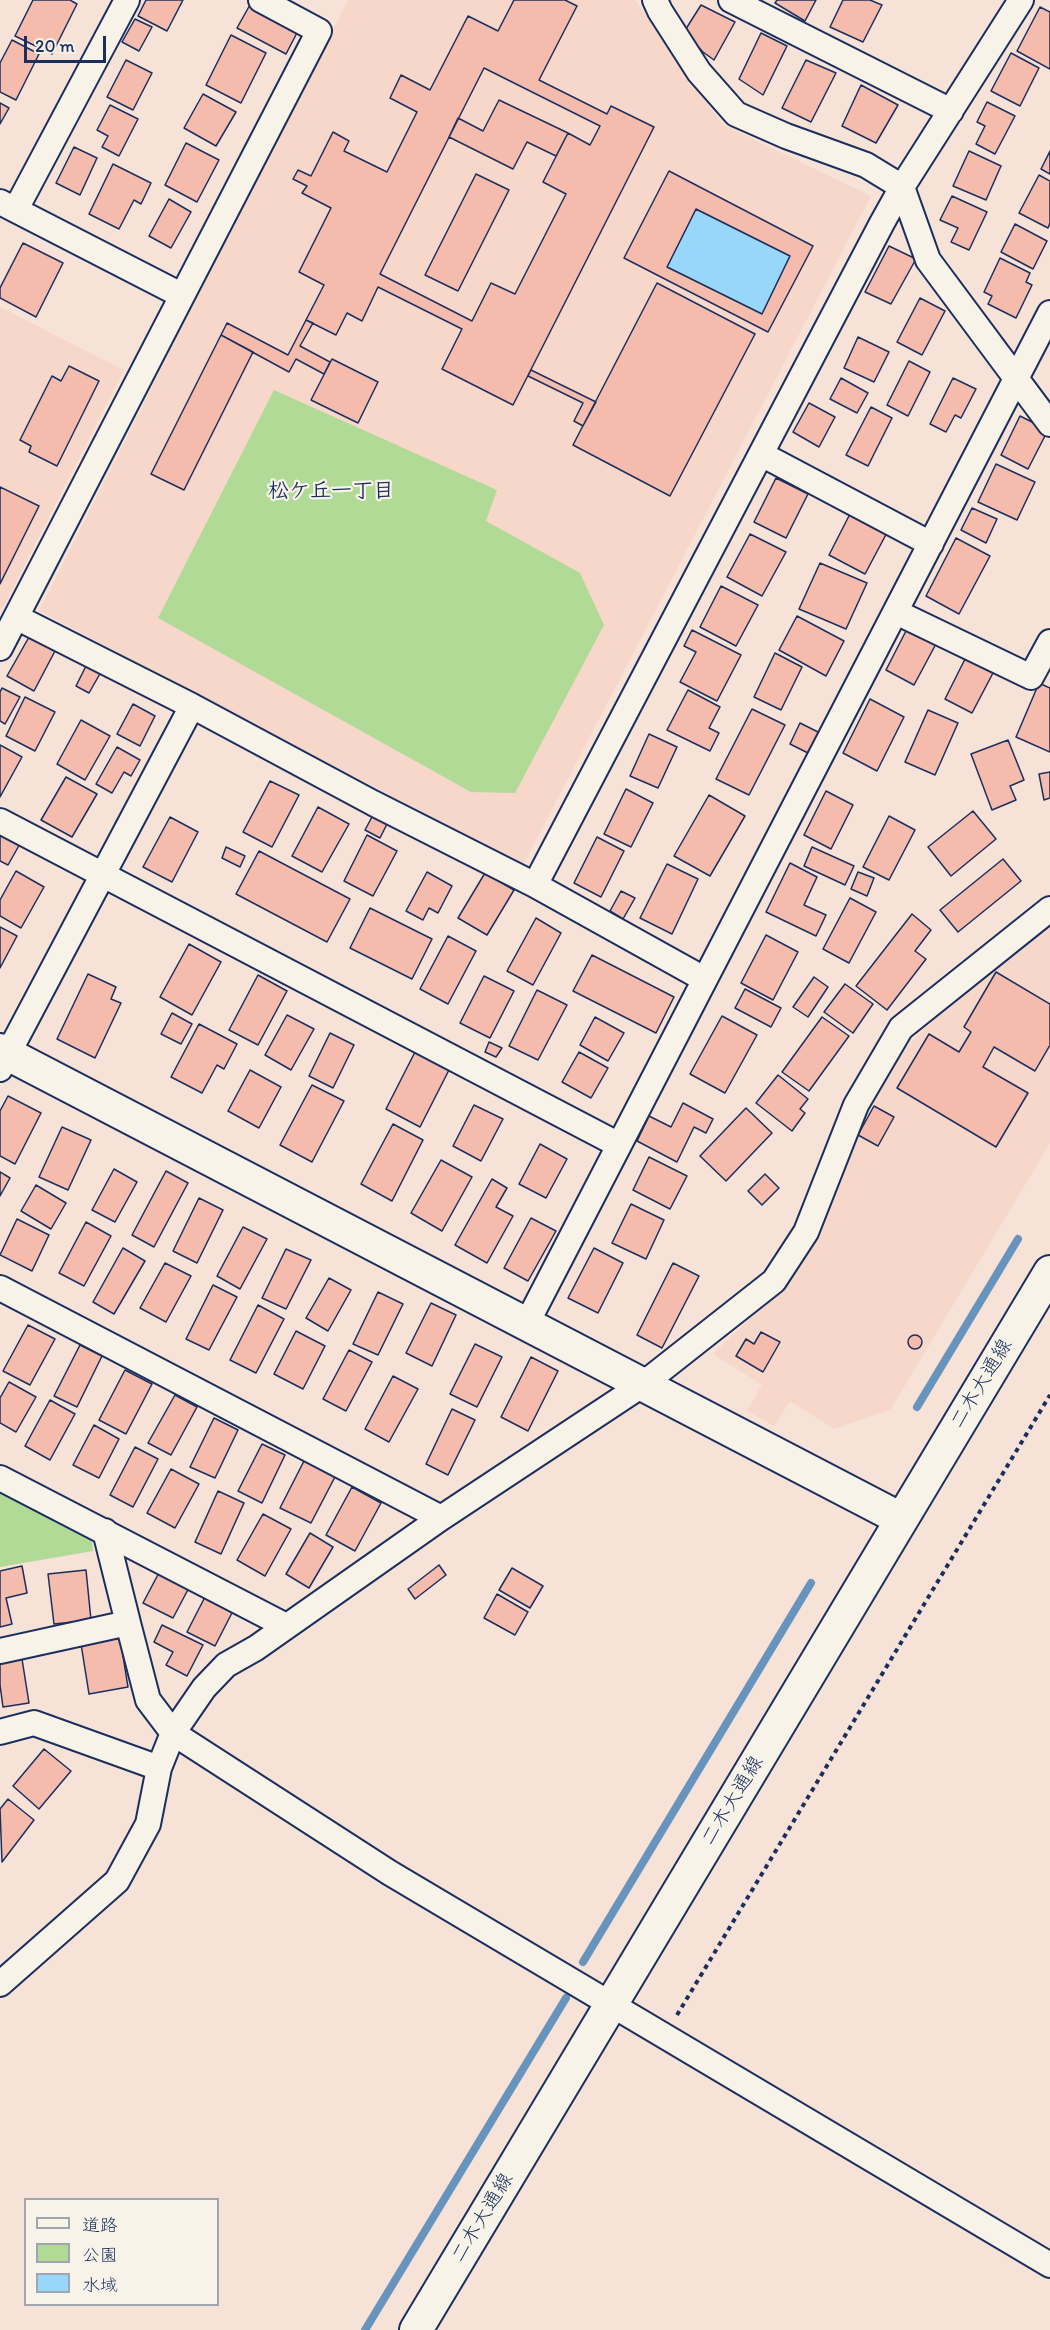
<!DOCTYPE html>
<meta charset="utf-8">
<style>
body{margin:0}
#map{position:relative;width:1050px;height:2330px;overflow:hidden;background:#f6e2d6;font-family:Itim,"Klee One",sans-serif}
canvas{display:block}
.legend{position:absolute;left:24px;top:2198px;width:195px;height:108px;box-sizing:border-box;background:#f7f3e8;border:2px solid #9fa5b1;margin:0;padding:8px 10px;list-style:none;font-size:18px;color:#1b2f5e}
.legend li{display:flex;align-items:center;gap:12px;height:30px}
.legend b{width:30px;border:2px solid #9fa5b1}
.scale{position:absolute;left:24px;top:36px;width:82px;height:27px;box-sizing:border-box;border:3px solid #1b2f5e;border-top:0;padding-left:8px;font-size:18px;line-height:21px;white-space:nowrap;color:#1b2f5e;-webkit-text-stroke:4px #f7f3e8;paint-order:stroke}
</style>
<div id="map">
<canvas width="1050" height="2330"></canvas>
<ul class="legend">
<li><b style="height:8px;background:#f7f3e8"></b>道路</li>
<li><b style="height:16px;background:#b1da96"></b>公園</li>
<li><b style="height:16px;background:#99d7fa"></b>水域</li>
</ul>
<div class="scale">20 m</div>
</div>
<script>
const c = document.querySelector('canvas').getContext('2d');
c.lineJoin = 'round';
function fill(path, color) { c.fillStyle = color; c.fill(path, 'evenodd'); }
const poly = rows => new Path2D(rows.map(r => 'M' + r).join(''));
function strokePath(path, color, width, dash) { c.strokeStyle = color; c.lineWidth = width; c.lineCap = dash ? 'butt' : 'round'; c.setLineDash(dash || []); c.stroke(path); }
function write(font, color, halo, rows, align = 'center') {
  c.font = font + ' Itim,"Klee One",sans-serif'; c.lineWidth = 4.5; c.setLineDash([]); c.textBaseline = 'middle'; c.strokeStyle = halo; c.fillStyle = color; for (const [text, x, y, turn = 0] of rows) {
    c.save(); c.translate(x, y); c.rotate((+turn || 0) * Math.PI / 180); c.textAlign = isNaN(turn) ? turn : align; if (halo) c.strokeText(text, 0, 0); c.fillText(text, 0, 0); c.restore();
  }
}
fill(poly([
 [348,0,635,0,722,124,871,196,523,865,39,611],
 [0,307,124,370,2,609,0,607],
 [1050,921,1050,1143,891,1409,834,1429,790,1401,774,1426,747,1411,762,1385,713,1354,775,1294,816,1239,861,1117,902,1053,940,1011]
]), '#f6d7ca');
fill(poly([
 [274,390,497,490,486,521,580,573,604,625,515,793,471,792,158,618],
 [0,1484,91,1531,93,1551,0,1567]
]), '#b1da96');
const water = poly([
 [696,209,790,256,762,314,667,267,696,209]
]);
fill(water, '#99d7fa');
strokePath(water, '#6794bc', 1.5);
strokePath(poly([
 [917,1407,1018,1239],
 [583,1962,811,1583],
 [365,2330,566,1998]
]), '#6794bc', 8);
const building = poly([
 [33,0,70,0,77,4,52,54,15,36,33,0],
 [146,0,183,0,167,31,138,16,146,0],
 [514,0,565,0,577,6,539,80,607,114,611,106,654,127,513,405,442,369,462,329,378,287,362,321,347,313,336,335,306,320,324,285,299,272,331,208,302,193,307,186,293,179,298,170,311,176,333,132,349,141,344,151,387,172,417,112,390,98,401,75,430,90,468,16,498,31,514,0],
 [484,68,600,126,590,145,568,133,543,182,566,194,515,294,491,283,472,321,380,274,484,68],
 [777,0,816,0,805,21,775,3,777,0],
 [843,0,870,0,882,5,863,42,830,27,843,0],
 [251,3,299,29,286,54,237,28,251,3],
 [701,5,735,22,714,60,703,52,684,32,701,5],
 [1040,7,1050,12,1050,69,1017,51,1040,7],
 [135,19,152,27,139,51,122,42,135,19],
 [761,33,787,46,763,95,739,79,761,33],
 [231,35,266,53,241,103,206,85,231,35],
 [12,40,39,54,16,100,0,92,0,63,12,40],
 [1011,53,1039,68,1020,106,991,91,1011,53],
 [126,60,152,73,133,110,107,97,126,60],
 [806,60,836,73,811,122,782,108,806,60],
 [861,85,898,105,876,143,842,126,861,85],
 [203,94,236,112,216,146,184,128,203,94],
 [499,100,568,133,556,156,527,142,513,169,449,137,458,118,483,131,499,100],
 [987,102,1015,116,995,154,976,144,985,126,977,122,987,102],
 [0,103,9,108,0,124,0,103],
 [110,105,138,119,119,156,102,147,108,136,97,130,110,105],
 [186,143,219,160,197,202,165,185,186,143],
 [74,147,97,158,80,195,56,183,74,147],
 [969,151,1001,166,986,200,953,186,969,151],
 [1050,151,1050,174,1041,169,1050,151],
 [113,164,151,183,141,204,134,200,119,229,89,214,113,164],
 [669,171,813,246,768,332,624,258,669,171],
 [696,209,790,256,762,314,667,267,696,209],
 [476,174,509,190,458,291,425,275,476,174],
 [1039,175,1050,181,1050,223,1048,228,1019,213,1039,175],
 [952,196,987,212,969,250,951,242,958,228,940,220,952,196],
 [169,199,191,212,171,248,149,236,169,199],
 [1015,224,1047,241,1033,269,1001,252,1015,224],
 [23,243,63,263,36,317,0,298,0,288,23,243],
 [889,246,916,259,891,304,865,292,889,246],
 [1000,258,1030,273,1026,282,1032,285,1016,318,988,304,992,296,984,292,1000,258],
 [657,283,755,334,670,496,573,445,657,283],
 [920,298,945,311,922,355,897,342,920,298],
 [306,320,313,323,300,346,330,362,324,374,296,359,289,372,221,335,227,323,288,355,306,320],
 [221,335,253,352,184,490,151,474,221,335],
 [858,337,889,352,874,382,844,368,858,337],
 [332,359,378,382,358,423,311,400,332,359],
 [909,361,930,372,908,416,887,405,909,361],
 [69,366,99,381,57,466,29,452,31,446,20,440,52,376,61,381,69,366],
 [531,370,596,402,583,426,574,421,583,403,528,376,531,370],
 [841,378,868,393,857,413,830,399,841,378],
 [953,378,976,389,961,418,955,415,946,432,930,424,953,378],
 [809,403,835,417,819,447,793,432,809,403],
 [871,407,892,418,868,466,846,455,871,407],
 [1020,416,1048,430,1028,469,1001,455,1020,416],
 [996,464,1035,482,1017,520,978,502,996,464],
 [776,478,808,494,786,538,754,522,776,478],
 [0,487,39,506,0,584,0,487],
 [853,508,890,527,865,574,829,555,853,508],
 [972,508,997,519,986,543,961,530,972,508],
 [750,534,786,552,762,596,727,577,750,534],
 [956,538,990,556,959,614,926,596,956,538],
 [820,563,867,583,846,629,799,609,820,563],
 [721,586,758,605,736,646,700,627,721,586],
 [797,616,844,641,826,676,779,650,797,616],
 [908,627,937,642,914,685,886,670,908,627],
 [692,630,741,655,717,701,680,682,696,652,684,646,692,630],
 [29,637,55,651,34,691,7,676,29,637],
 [775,653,802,667,781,710,754,697,775,653],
 [965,659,993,673,972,713,945,699,965,659],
 [87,664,101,672,89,693,76,686,87,664],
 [1039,683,1050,688,1050,752,1016,737,1039,683],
 [2,688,20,697,5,724,0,721,0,692,2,688],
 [688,690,720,707,709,728,719,733,710,751,667,730,688,690],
 [25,697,55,712,35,751,6,736,25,697],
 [870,699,904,717,877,771,843,753,870,699],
 [133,704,155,716,140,746,117,734,133,704],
 [752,709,785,725,749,795,716,779,752,709],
 [928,710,958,723,935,775,905,762,928,710],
 [81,720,110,736,85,780,57,764,81,720],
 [800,723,822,734,812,755,790,744,800,723],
 [649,734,677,747,658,788,630,776,649,734],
 [1008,740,1024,780,1010,786,1016,800,992,810,971,754,1008,740],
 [0,745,22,757,0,797,0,745],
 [117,747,140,760,131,776,124,772,112,793,96,784,117,747],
 [1050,772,1050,798,1044,800,1039,774,1050,772],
 [66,777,97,794,72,837,41,820,66,777],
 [270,781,299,795,272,847,243,832,270,781],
 [626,789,653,803,631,847,604,834,626,789],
 [826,791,853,805,831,849,804,835,826,791],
 [709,795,745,816,710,876,674,856,709,795],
 [318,807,349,824,322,872,292,856,318,807],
 [973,811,996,839,951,876,928,847,973,811],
 [373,815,388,822,380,838,365,830,373,815],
 [889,816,915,830,889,880,863,867,889,816],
 [170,817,198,832,172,882,143,867,170,817],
 [0,831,21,842,8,865,0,861,0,831],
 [367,835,397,851,373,896,344,881,367,835],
 [597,837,624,851,601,897,574,883,597,837],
 [226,847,245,856,240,867,222,858,226,847],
 [812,847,854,866,845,885,804,866,812,847],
 [259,851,350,899,327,942,236,894,259,851],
 [1003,859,1021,881,958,932,940,910,1003,859],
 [790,863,817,877,804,905,826,915,816,936,766,912,790,863],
 [667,864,698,879,672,934,640,918,667,864],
 [16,871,44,887,21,928,0,916,0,900,16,871],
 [427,872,452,886,438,913,429,908,423,920,406,911,427,872],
 [858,872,874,878,867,896,851,889,858,872],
 [485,873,514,890,487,935,458,918,485,873],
 [621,891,635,898,623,919,610,911,621,891],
 [850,898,876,912,849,963,823,949,850,898],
 [370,908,432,939,412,979,350,948,370,908],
 [912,914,931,930,915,951,926,959,887,1010,856,986,912,914],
 [536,918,561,933,533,985,507,971,536,918],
 [0,927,17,936,0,968,0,927],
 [766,935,798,952,773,1000,741,983,766,935],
 [448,936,476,951,448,1004,420,989,448,936],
 [189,944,221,962,192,1015,160,997,189,944],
 [592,955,674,997,656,1033,573,991,592,955],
 [996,972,1050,1004,1050,1045,1035,1071,994,1047,983,1067,1028,1093,996,1147,897,1088,929,1034,959,1052,971,1032,964,1027,996,972],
 [88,974,116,987,111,999,121,1003,95,1058,57,1039,88,974],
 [258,975,287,991,258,1045,229,1030,258,975],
 [484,976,514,991,490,1038,460,1023,484,976],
 [814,977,828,987,808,1017,793,1007,814,977],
 [845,984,873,1004,853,1033,824,1012,845,984],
 [745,989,781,1008,771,1027,735,1008,745,989],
 [537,990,567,1005,538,1060,509,1046,537,990],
 [172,1013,192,1024,181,1044,161,1034,172,1013],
 [287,1015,314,1029,291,1070,265,1055,287,1015],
 [722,1016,757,1035,725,1093,690,1074,722,1016],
 [595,1017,624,1033,608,1061,580,1045,595,1017],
 [822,1017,849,1036,809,1091,782,1072,822,1017],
 [199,1024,237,1044,224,1069,217,1065,202,1093,171,1077,199,1024],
 [330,1033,354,1045,333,1088,309,1076,330,1033],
 [489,1042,502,1048,496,1057,485,1052,489,1042],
 [415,1052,449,1070,420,1127,386,1109,415,1052],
 [579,1052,608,1068,591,1098,562,1082,579,1052],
 [250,1070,281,1087,259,1128,228,1111,250,1070],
 [778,1075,808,1099,800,1109,805,1113,792,1131,756,1103,778,1075],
 [312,1085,344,1101,312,1162,280,1145,312,1085],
 [8,1096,41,1113,15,1164,0,1156,0,1111,8,1096],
 [683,1103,713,1119,706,1133,694,1127,677,1162,637,1141,649,1116,671,1127,683,1103],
 [474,1105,503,1119,481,1161,453,1146,474,1105],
 [874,1106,894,1117,878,1146,858,1135,874,1106],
 [746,1108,772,1133,726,1181,700,1156,746,1108],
 [393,1124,423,1140,392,1201,361,1184,393,1124],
 [62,1127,91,1140,68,1190,39,1177,62,1127],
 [540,1144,567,1159,546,1198,519,1184,540,1144],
 [649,1157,687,1176,670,1209,633,1190,649,1157],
 [441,1160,472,1177,442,1231,411,1213,441,1160],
 [114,1169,137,1182,115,1222,92,1210,114,1169],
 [166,1171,188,1183,154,1247,132,1235,166,1171],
 [0,1172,10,1178,0,1196,0,1172],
 [765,1174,779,1188,762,1205,748,1191,765,1174],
 [492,1179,507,1188,496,1207,513,1216,487,1263,455,1245,492,1179],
 [36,1185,66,1203,51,1229,21,1211,36,1185],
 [199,1198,223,1210,197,1263,173,1251,199,1198],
 [631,1204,664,1220,646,1259,612,1243,631,1204],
 [531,1218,556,1231,528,1281,504,1268,531,1218],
 [17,1219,49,1235,32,1271,0,1255,17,1219],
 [86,1222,111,1236,84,1286,59,1273,86,1222],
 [243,1227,267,1239,240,1289,217,1276,243,1227],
 [123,1248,145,1261,114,1314,93,1302,123,1248],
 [594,1248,623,1263,598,1313,568,1298,594,1248],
 [286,1249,311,1260,286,1309,262,1298,286,1249],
 [165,1263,191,1276,166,1322,140,1308,165,1263],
 [673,1263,699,1276,662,1348,637,1335,673,1263],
 [329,1278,351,1290,328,1331,306,1318,329,1278],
 [213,1285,237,1297,209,1350,186,1339,213,1285],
 [378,1292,403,1304,378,1355,353,1344,378,1292],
 [431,1303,456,1315,432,1366,406,1353,431,1303],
 [258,1305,284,1319,256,1373,230,1360,258,1305],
 [28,1325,55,1339,30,1385,3,1371,28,1325],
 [296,1331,325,1346,303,1389,274,1374,296,1331],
 [761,1332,780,1342,763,1372,736,1356,746,1339,754,1344,761,1332],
 '908 1342a7 7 0 1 1 14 0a7 7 0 1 1-14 0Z',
 [475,1344,502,1357,477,1407,450,1394,475,1344],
 [80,1345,102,1356,77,1407,54,1396,80,1345],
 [349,1350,372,1362,346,1411,323,1399,349,1350],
 [531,1357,558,1371,528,1431,501,1417,531,1357],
 [125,1370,152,1384,126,1434,99,1420,125,1370],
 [393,1376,418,1389,389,1442,365,1429,393,1376],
 [9,1382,36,1397,16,1432,0,1423,0,1398,9,1382],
 [175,1395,197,1407,171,1455,148,1443,175,1395],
 [50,1400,75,1414,50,1460,25,1446,50,1400],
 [452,1409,475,1420,448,1475,426,1464,452,1409],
 [214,1418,238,1430,215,1478,190,1467,214,1418],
 [94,1425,119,1439,99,1478,73,1465,94,1425],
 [262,1444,285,1455,262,1503,238,1491,262,1444],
 [135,1447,158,1459,133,1507,110,1495,135,1447],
 [305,1459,336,1475,311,1523,280,1508,305,1459],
 [171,1469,199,1484,175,1528,147,1513,171,1469],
 [352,1487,381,1503,355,1551,326,1535,352,1487],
 [218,1491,244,1503,221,1554,195,1542,218,1491],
 [263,1514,291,1529,265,1576,237,1560,263,1514],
 [310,1533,333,1547,309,1588,286,1574,310,1533],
 [439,1565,446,1575,415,1599,408,1589,439,1565],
 [22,1566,27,1593,6,1598,12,1624,0,1627,0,1571,22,1566],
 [162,1567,192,1582,173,1618,143,1603,162,1567],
 [512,1568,543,1586,530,1608,499,1590,512,1568],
 [86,1570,91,1620,54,1624,48,1574,86,1570],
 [207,1593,235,1607,215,1646,187,1632,207,1593],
 [497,1594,528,1612,515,1635,484,1618,497,1594],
 [162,1625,203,1645,187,1676,166,1665,173,1652,154,1642,162,1625],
 [120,1638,128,1687,89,1694,81,1644,120,1638],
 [22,1659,29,1703,3,1707,0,1685,0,1662,22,1659],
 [44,1749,71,1771,39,1809,13,1786,44,1749],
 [8,1799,34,1820,2,1862,0,1809,8,1799]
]);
fill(building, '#f5bcad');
strokePath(building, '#1b2f5e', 1.5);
const minor = poly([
 [655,0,660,11,699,72,736,114,786,136,866,165,902,187,928,260,1050,424],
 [731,0,951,111],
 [0,202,181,295],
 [16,209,127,0],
 [761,454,931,544],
 [896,612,1031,677,1050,642],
 [16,617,192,706,373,803,535,885,704,979],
 [0,648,319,31,261,0],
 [0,821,619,1145],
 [535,885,882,223,902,187,1021,0],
 [0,1069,192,706],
 [0,1288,441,1518],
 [527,1323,1050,313],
 [0,1478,286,1626],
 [128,1623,148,1700,173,1733,390,1873,1050,2265],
 [0,1651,128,1623,105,1531],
 [0,1732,34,1723,159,1768],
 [0,1984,117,1881,148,1824,159,1768,173,1733,204,1688,226,1665,256,1648,441,1518,642,1385,774,1281,806,1232,856,1105,901,1028,1050,909]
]);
const tertiary = poly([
 [0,1050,901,1519],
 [416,2330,1050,1272]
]);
strokePath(minor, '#1b2f5e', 28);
strokePath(tertiary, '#1b2f5e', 36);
strokePath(poly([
 [677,2015,1050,1395]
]), '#1b2f5e', 4, [4.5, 4.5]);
strokePath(minor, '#f7f3e8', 24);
strokePath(tertiary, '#f7f3e8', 32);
write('20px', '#1b2f5e', '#f7f3e8', [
 ["二木大通線",982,1384,-59],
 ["二木大通線",733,1801,-59],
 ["二木大通線",483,2218,-59]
]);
write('bold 21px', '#1b2f5e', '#f7f3e8', [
 ["松ケ丘一丁目",331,492]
]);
</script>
